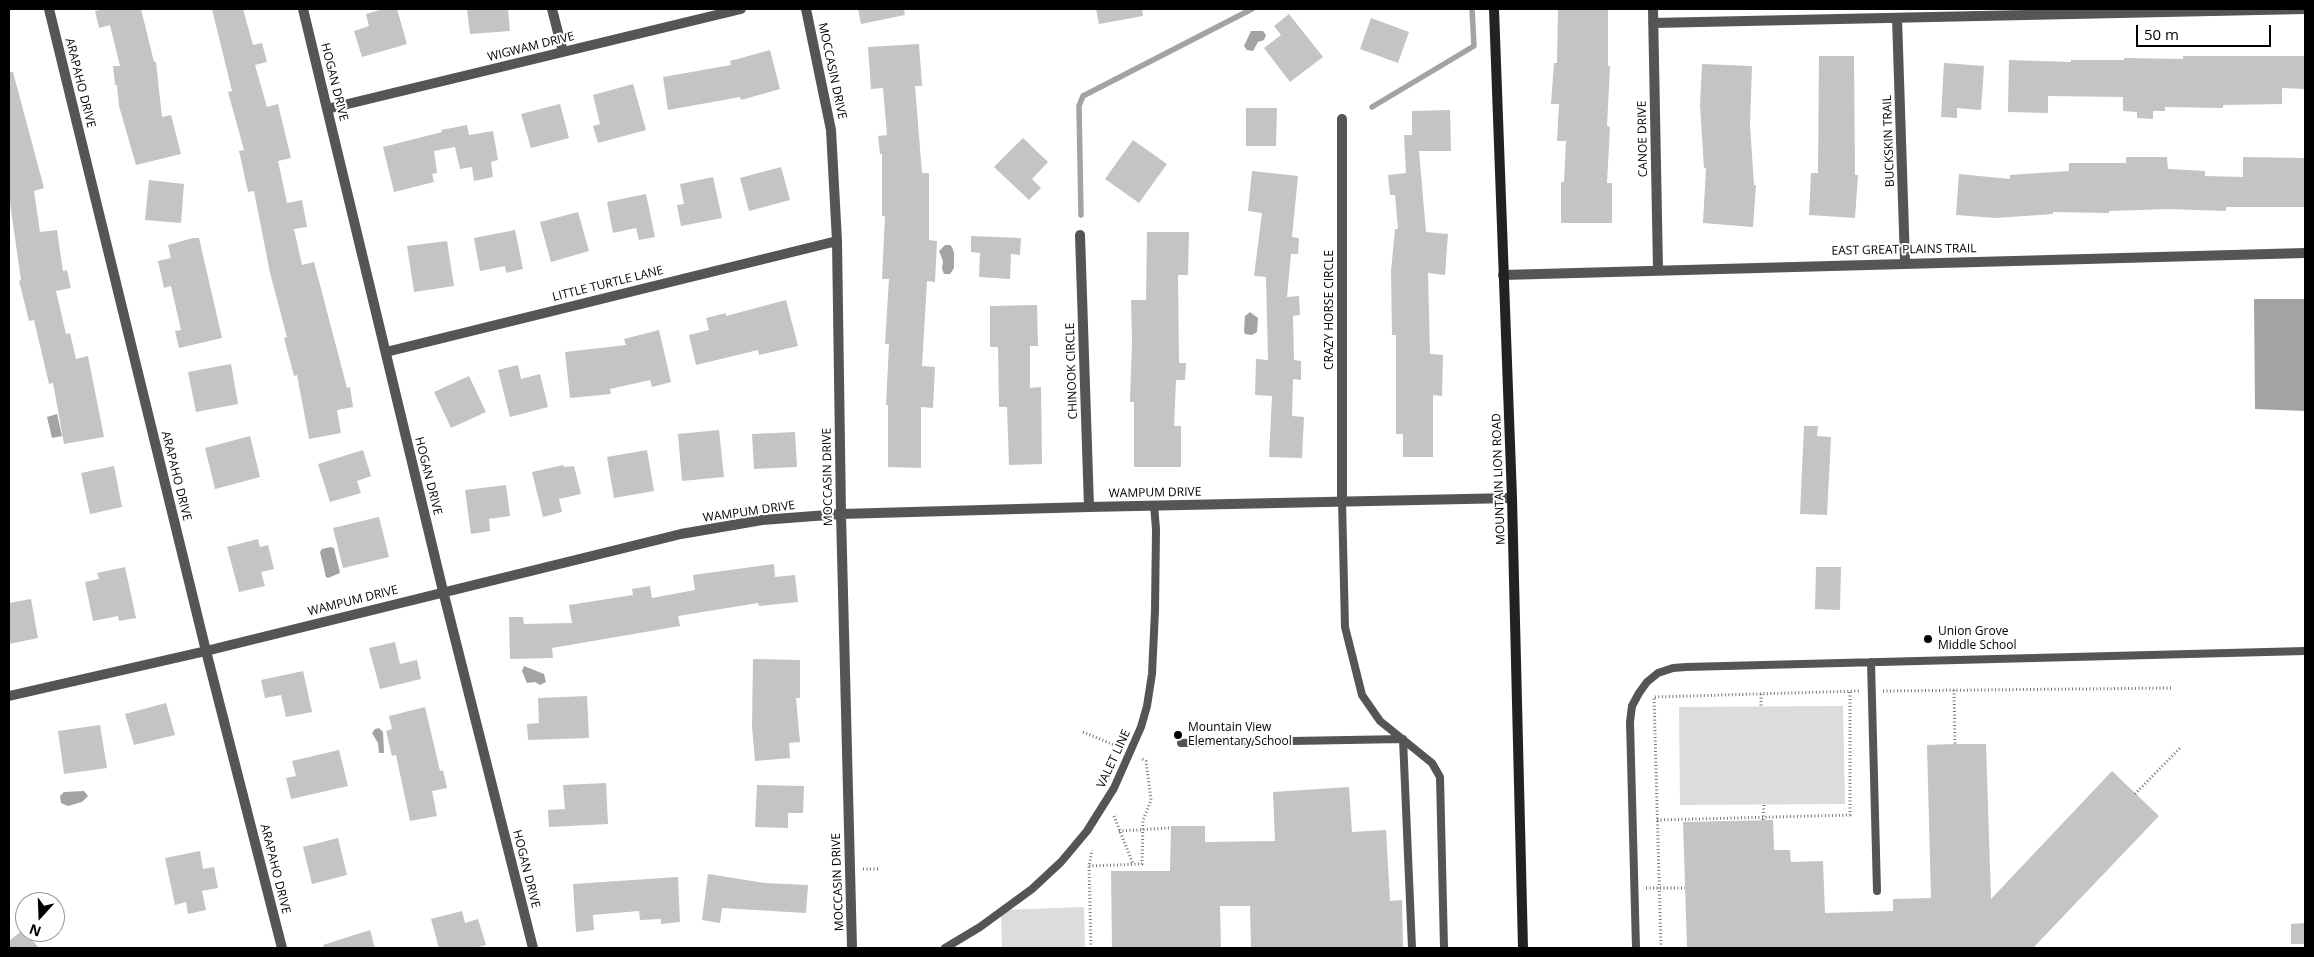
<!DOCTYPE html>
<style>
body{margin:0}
#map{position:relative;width:2314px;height:957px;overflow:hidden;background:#fff;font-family:"Open Sans",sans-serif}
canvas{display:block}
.frame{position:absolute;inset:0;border:10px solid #000;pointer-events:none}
.north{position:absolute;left:15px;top:892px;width:50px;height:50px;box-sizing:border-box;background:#fff;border:1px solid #999;border-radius:50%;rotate:200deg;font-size:14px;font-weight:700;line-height:20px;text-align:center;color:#000}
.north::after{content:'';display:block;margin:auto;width:18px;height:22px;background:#000;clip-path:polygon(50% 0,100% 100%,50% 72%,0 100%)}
.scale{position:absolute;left:2136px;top:25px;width:135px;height:22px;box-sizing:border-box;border:2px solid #000;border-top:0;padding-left:6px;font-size:15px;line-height:18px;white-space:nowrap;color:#000;-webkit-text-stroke:4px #fff;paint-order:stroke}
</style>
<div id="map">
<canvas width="2314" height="957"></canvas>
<div class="frame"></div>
<div class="north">N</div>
<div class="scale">50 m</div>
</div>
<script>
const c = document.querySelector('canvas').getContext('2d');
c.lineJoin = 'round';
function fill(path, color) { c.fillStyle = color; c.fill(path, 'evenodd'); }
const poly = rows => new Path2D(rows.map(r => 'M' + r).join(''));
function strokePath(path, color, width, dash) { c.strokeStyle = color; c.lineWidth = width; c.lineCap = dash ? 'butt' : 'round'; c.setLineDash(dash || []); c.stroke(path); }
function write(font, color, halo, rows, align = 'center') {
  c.font = font + ' "Open Sans",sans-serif'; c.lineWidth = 4; c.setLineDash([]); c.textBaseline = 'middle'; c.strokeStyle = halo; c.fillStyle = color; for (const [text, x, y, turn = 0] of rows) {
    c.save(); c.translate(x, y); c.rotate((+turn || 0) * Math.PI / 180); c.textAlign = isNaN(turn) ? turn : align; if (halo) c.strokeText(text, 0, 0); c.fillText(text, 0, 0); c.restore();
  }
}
fill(poly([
 [1843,706,1845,804,1680,805,1679,707],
 [1084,907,1085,948,1002,948,1001,910]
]), '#dcdcdc');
fill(poly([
 [1251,31,1263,31,1266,35,1264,40,1258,42,1253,51,1247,50,1244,46],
 [945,245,950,245,952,247,954,253,954,268,950,274,944,274,942,269,943,261,939,251],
 [2254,299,2305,299,2305,411,2255,409],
 [1250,312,1258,318,1257,332,1252,335,1245,334,1244,331,1245,316],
 [57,414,62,436,52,438,47,417],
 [331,547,334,548,340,573,328,578,326,577,320,552,322,549],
 [524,666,544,674,546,682,540,685,535,682,527,683,522,671],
 [379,728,383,732,384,753,379,753,378,743,372,733,375,729],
 [84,791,88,796,82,802,68,806,61,803,60,796,64,792]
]), '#a3a3a3');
strokePath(poly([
 [1372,107,1474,46,1472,9],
 [1081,215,1079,106,1083,96,1252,9]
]), '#a3a3a3', 5.5);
fill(poly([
 [106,9,141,9,154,62,156,62,162,117,171,115,181,154,136,165,119,106,117,85,115,85,113,66,120,66,110,25,99,28,95,11],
 [212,9,243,9,253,45,262,43,267,62,255,65,267,107,278,104,291,158,278,161,287,203,302,200,307,227,294,229,302,265,314,262,347,388,350,387,353,407,337,410,341,433,309,439,297,375,294,376,284,338,287,337,270,273,254,191,248,192,239,151,244,150,228,92,232,91],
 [383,9,397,9,407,44,362,57,354,31,369,26,366,14],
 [467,9,508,9,510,31,470,34],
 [858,9,904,9,905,15,861,24],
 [1096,9,1142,9,1143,16,1099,24],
 [1558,9,1608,9,1608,66,1610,66,1607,126,1610,127,1607,183,1612,183,1612,223,1561,223,1561,182,1564,182,1566,141,1557,141,1559,104,1551,104,1554,63,1557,63],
 [1289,14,1323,57,1290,82,1264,48,1281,35,1274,26],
 [1371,18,1409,32,1398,63,1360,49],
 [919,44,922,86,915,86,922,173,929,173,929,240,937,241,935,282,927,281,922,366,935,367,933,408,921,407,921,468,888,467,888,405,886,405,889,344,885,344,889,279,882,279,885,216,882,216,882,154,880,154,878,136,887,135,883,88,871,89,868,47],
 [770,50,780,89,741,100,740,97,668,110,663,77,731,65,730,61],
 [1819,56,1854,56,1855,175,1858,175,1855,218,1809,215,1811,173,1818,173],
 [2183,56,2305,56,2305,89,2282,88,2282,104,2223,105,2223,108,2165,107,2165,111,2153,111,2153,119,2137,118,2137,112,2123,111,2123,97,2048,96,2048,113,2008,112,2009,60,2071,62,2071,60,2124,60,2124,58,2183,59],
 [1944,63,1984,66,1981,110,1957,108,1957,118,1941,117],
 [1702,64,1752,66,1750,125,1754,185,1756,185,1753,227,1703,223,1706,168,1704,168,1700,105],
 [9,72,13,72,44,188,34,191,40,232,57,230,63,271,67,270,71,288,56,291,66,334,70,333,76,359,88,356,104,437,64,444,53,383,49,384,34,320,29,321,19,281,21,280,9,196],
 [633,84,646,130,598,143,593,126,600,124,593,95],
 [560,104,569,138,531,148,521,114],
 [1246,108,1277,108,1276,146,1246,146],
 [1450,110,1451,151,1419,151,1426,232,1448,234,1445,275,1428,273,1430,354,1443,355,1442,396,1433,395,1433,457,1403,457,1403,434,1396,434,1396,335,1392,335,1391,271,1395,229,1398,229,1395,195,1390,195,1388,175,1406,173,1404,135,1412,135,1412,111],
 [467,125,469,135,493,131,498,160,491,162,493,177,474,181,472,167,460,169,455,147,434,151,437,173,432,174,434,182,394,192,383,147,442,132,441,130],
 [1023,138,1048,162,1032,179,1041,188,1029,200,994,167],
 [1133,140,1167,164,1139,203,1105,179],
 [2126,157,2167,157,2168,169,2205,171,2205,176,2243,177,2243,157,2305,158,2305,207,2226,207,2226,211,2168,209,2109,211,2109,213,2053,212,2053,214,1996,218,1956,215,1959,174,2010,179,2010,175,2069,171,2069,163,2126,163],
 [781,167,790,200,749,211,740,178],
 [1252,171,1298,176,1292,237,1299,238,1298,254,1291,254,1287,297,1299,296,1300,315,1293,316,1294,360,1301,361,1301,380,1293,379,1292,416,1304,417,1302,458,1269,457,1272,396,1255,395,1256,359,1268,360,1266,277,1254,276,1262,213,1248,211],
 [713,177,722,218,681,226,677,205,684,204,680,184],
 [149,180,184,184,181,223,145,220],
 [646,194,655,237,639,240,636,228,613,233,607,202],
 [578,212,589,251,551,262,540,222],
 [515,230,523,269,506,273,505,266,480,271,474,238],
 [1147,232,1189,232,1188,275,1178,275,1179,363,1186,363,1185,380,1176,380,1174,426,1181,426,1181,467,1134,467,1134,402,1130,402,1132,341,1131,300,1146,300],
 [971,236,1021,238,1020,255,1011,254,1010,279,979,277,980,253,971,252],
 [193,238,199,238,222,338,179,348,175,331,181,330,171,286,164,288,158,261,171,258,168,245],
 [447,241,454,286,414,292,407,246],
 [786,300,798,346,759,355,758,350,696,365,689,335,709,330,706,318,726,313,726,316],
 [1037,305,1038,346,1030,346,1030,388,1041,387,1042,464,1009,465,1007,407,999,407,998,347,990,347,990,306],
 [659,330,671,382,652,387,650,380,610,389,611,394,570,398,565,352,626,345,624,339],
 [231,364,238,404,196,412,188,372],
 [518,365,521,379,540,374,548,407,510,417,498,370],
 [469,376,486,412,451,428,434,392],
 [1804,426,1818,426,1817,436,1831,437,1827,515,1800,514],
 [719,430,724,477,682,481,678,434],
 [795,432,797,467,754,469,752,434],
 [250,436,260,477,215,489,205,448],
 [363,450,371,476,357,481,361,493,330,502,318,464],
 [647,450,654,491,614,498,607,457],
 [563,465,564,467,574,466,581,494,559,499,562,512,543,517,532,472],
 [114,466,122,507,90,514,81,473],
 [506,485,510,516,489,519,490,531,471,534,465,490],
 [379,517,389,557,343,568,333,528],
 [258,539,260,547,268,545,274,569,261,572,265,586,239,592,227,547],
 [774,564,775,577,795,575,798,602,759,606,758,603,678,616,680,626,552,648,553,658,510,659,509,617,523,617,524,624,572,623,569,605,633,595,632,589,650,586,652,598,695,590,693,575],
 [125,567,136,618,119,621,118,616,93,621,85,582,99,579,97,573],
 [1816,567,1841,567,1840,610,1815,609],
 [31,599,38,638,9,644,9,603],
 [395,642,400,664,417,660,421,679,380,689,369,648],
 [753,659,800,660,800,698,796,698,800,742,789,743,790,758,755,761,752,726],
 [303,671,312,712,286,717,281,695,265,698,261,680],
 [587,696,589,738,528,740,527,724,539,723,538,698],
 [166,703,175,735,134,745,125,714],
 [425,707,440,771,443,770,447,788,432,791,437,816,410,821,396,755,392,756,386,731,392,729,389,716],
 [100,725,107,768,64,774,58,731],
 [1955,744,1986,744,1991,899,2112,771,2159,816,2033,948,1687,948,1683,822,1773,820,1774,850,1790,850,1791,862,1823,861,1825,913,1893,911,1893,899,1931,898,1927,745],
 [339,750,348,786,291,799,286,778,296,776,292,761],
 [606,783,608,824,549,827,548,810,565,809,563,785],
 [757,785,804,786,803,813,788,813,788,828,755,827],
 [1349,787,1352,832,1386,830,1390,901,1402,900,1403,948,1251,948,1250,906,1220,906,1221,948,1112,948,1111,871,1170,871,1171,826,1205,826,1205,842,1275,841,1273,792],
 [338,838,347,875,312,884,303,847],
 [200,851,203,869,214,867,218,888,202,891,206,910,188,914,186,902,175,905,165,858],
 [708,874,765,883,808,885,806,913,722,908,720,923,702,920],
 [678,877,680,922,661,924,661,919,640,920,639,911,593,915,594,930,576,932,573,884],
 [462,911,465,923,478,919,486,945,475,948,439,948,431,919],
 [2305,923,2305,944,2291,944,2291,924],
 [23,930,39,948,9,948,9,941],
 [370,930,375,948,324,948,323,945]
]), '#c4c4c4');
strokePath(poly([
 [1954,690,1955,744],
 [1883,691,2172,688],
 [1761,694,1761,706],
 [1083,732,1119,747],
 [2135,794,2181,747],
 [1114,816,1133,864],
 [1657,820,1850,815,1850,692],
 [1763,820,1764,804],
 [1119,831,1169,828],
 [1089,866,1142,864,1143,820,1151,800,1146,761,1140,758],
 [863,869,878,869],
 [1646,888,1685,888],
 [1091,948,1089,866,1092,850],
 [1661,948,1654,697,1859,691]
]), '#777', 3, [1, 2.5]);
strokePath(poly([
 [1342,500,1345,627,1362,695,1380,721,1432,763,1440,777,1444,948],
 [1871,662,1877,891],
 [1403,739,1412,948],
 [1181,743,1403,739],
 [945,948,980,927,1032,889,1061,862,1087,831,1114,788,1141,727,1147,706,1152,674,1155,611,1156,529,1154,505],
 [1636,948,1630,722,1632,706,1639,693,1647,682,1658,673,1673,668,1686,667,2305,651]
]), '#555', 8);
strokePath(poly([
 [49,9,206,651,282,948],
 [303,9,443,591,533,948],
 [552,9,563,52],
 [806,9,831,130,837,241,841,514,852,948],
 [1653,9,1658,269],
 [1897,18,1905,262],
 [1653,23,2305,9],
 [327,109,741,9],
 [1342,119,1342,500],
 [1080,235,1089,507],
 [1503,275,2305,253],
 [386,352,837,241],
 [9,696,206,651,681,534,762,520,841,514,1089,507,1512,498]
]), '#555', 10);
strokePath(poly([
 [1494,9,1512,498,1523,948]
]), '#222', 10);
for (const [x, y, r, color] of [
 [1928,639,5,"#000"],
 [1178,735,5,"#000"]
]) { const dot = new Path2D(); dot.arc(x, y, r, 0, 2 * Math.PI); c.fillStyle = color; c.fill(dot); strokePath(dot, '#fff', 2); }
write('12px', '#000', '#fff', [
 ["WIGWAM DRIVE",531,47,-14],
 ["MOCCASIN DRIVE",832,71,78],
 ["HOGAN DRIVE",334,82,76],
 ["ARAPAHO DRIVE",80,83,76],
 ["CANOE DRIVE",1643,139,-91],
 ["BUCKSKIN TRAIL",1889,141,-92],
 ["EAST GREAT PLAINS TRAIL",1904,250,-1],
 ["LITTLE TURTLE LANE",608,284,-14],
 ["CRAZY HORSE CIRCLE",1330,310,-90],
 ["CHINOOK CIRCLE",1072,371,-92],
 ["ARAPAHO DRIVE",176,476,76],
 ["HOGAN DRIVE",428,476,76],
 ["MOCCASIN DRIVE",828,477,-91],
 ["MOUNTAIN LION ROAD",1499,479,-92],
 ["WAMPUM DRIVE",1155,493,-1],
 ["WAMPUM DRIVE",749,512,-8],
 ["WAMPUM DRIVE",353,601,-14],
 ["VALET LINE",1114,759,-65],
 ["ARAPAHO DRIVE",275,869,76],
 ["HOGAN DRIVE",526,869,76],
 ["MOCCASIN DRIVE",838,882,-92]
]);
write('12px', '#000', '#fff', [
 ["Union Grove",1938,632],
 ["Middle School",1938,646],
 ["Mountain View",1188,728],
 ["Elementary School",1188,742]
], 'left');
</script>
